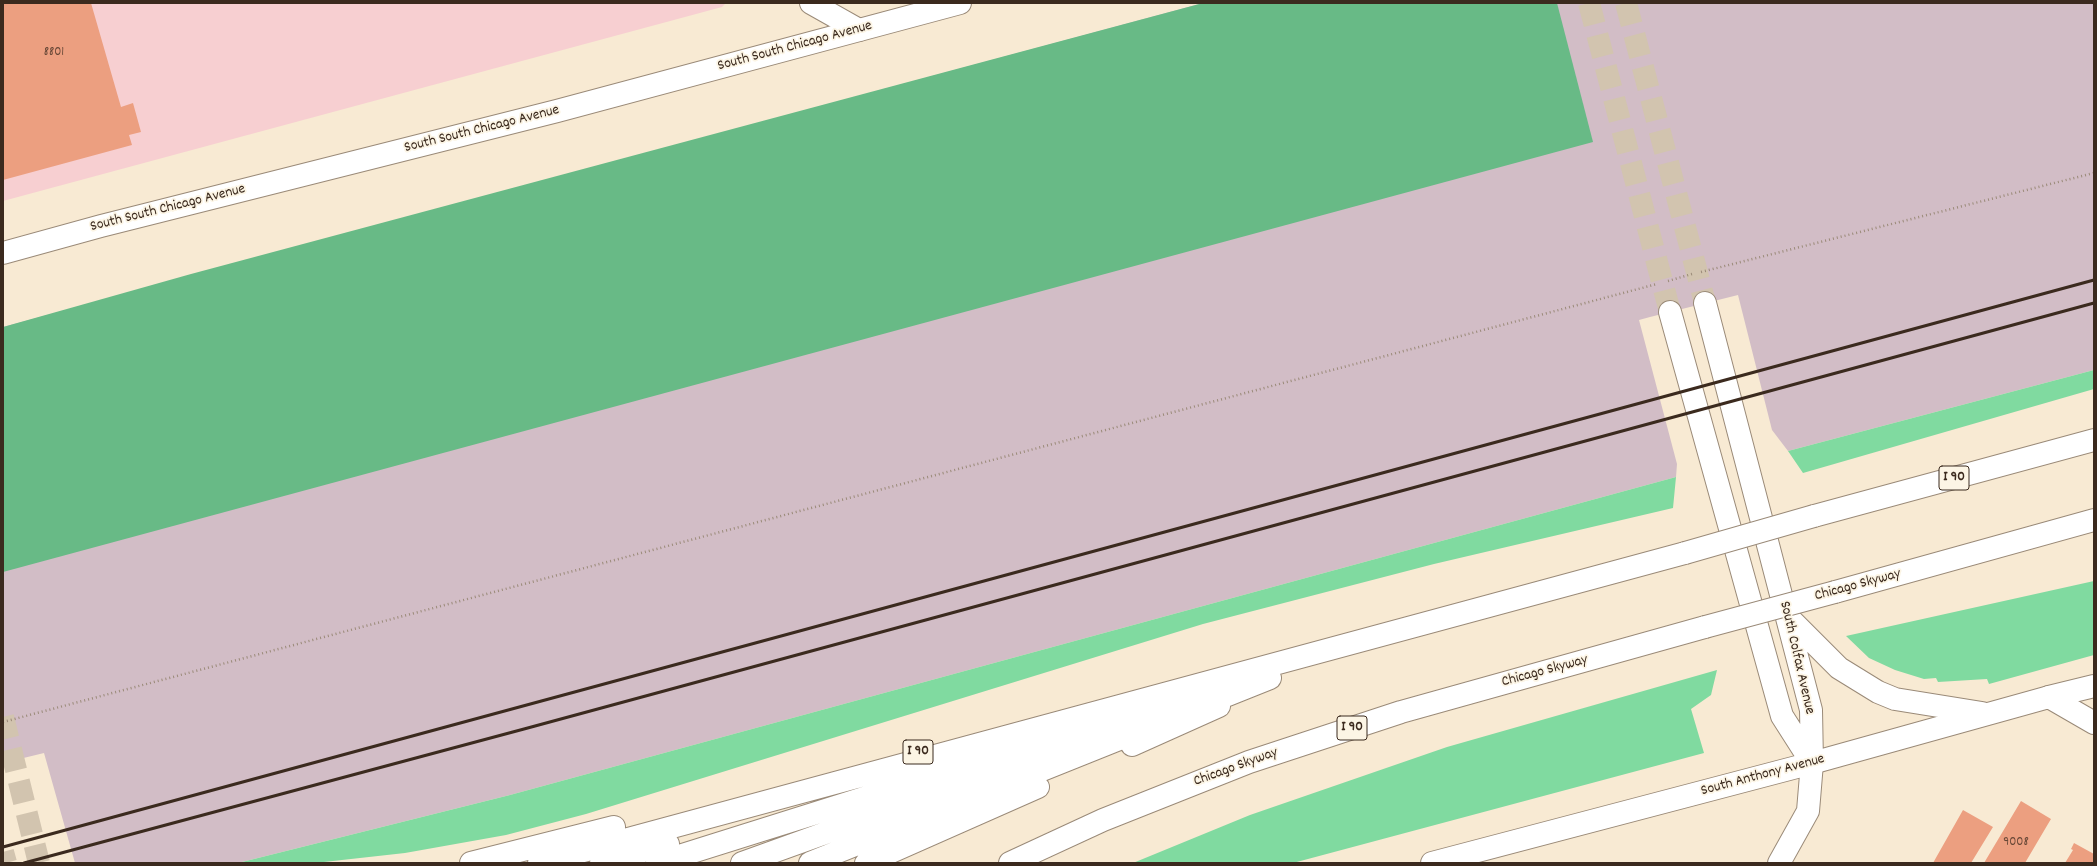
<!DOCTYPE html>
<style>
body{margin:0}
#map{position:relative;width:2097px;height:866px;overflow:hidden;background:#f8ead3;font-family:Dekko,sans-serif}
canvas{display:block}
.frame{position:absolute;inset:0;border:4px solid #3b2a1e;pointer-events:none}
</style>
<div id="map">
<canvas width="2097" height="866"></canvas>
<div class="frame"></div>
</div>
<script>
const c = document.querySelector('canvas').getContext('2d');
c.lineJoin = 'round';
function fill(path, color) { c.fillStyle = color; c.fill(path, 'evenodd'); }
const poly = rows => new Path2D(rows.map(r => 'M' + r).join(''));
function strokePath(path, color, width, dash) { c.strokeStyle = color; c.lineWidth = width; c.lineCap = dash ? 'butt' : 'round'; c.setLineDash(dash || []); c.stroke(path); }
function write(font, color, halo, rows, align = 'center') {
  c.font = font + ' Dekko,sans-serif'; c.lineWidth = 3.5; c.setLineDash([]); c.textBaseline = 'middle'; c.strokeStyle = halo; c.fillStyle = color; for (const [text, x, y, turn = 0] of rows) {
    c.save(); c.translate(x, y); c.rotate((+turn || 0) * Math.PI / 180); c.textAlign = isNaN(turn) ? turn : align; if (halo) c.strokeText(text, 0, 0); c.fillText(text, 0, 0); c.restore();
  }
}
fill(poly([
 [3,3,726,3,722,7,3,201]
]), '#f7cfd1');
fill(poly([
 [1203,3,2094,3,2094,370,1788,451,1772,430,1738,295,1650,317,1639,320,1677,464,1676,477,510,795,238,863,75,863,44,753,3,763,3,327]
]), '#d2bdc6');
fill(poly([
 [2094,370,2094,389,1803,473,1788,451],
 [1676,477,1673,508,1434,564,1203,624,586,814,506,835,405,853,315,863,238,863,510,795],
 [2094,581,2094,655,1989,684,1987,679,1938,682,1936,678,1924,679,1895,670,1869,658,1846,636],
 [1717,670,1711,695,1691,709,1704,753,1293,863,1133,863,1250,815,1447,747]
]), '#80daa0');
fill(poly([
 [1203,3,1557,3,1593,142,3,572,3,327,191,274]
]), '#68ba86');
fill(poly([
 [3,3,91,3,121,107,133,103,141,132,129,135,132,145,3,180],
 [2021,801,2051,819,2048,824,2025,863,1984,863],
 [1963,810,1993,827,1971,863,1933,863],
 [2074,843,2094,854,2094,863,2065,863,2073,850,2071,849]
]), '#ec9f80');
strokePath(poly([
 [3,717,39,863],
 [3,852,6,863]
]), '#d2c4af', 22, [22, 11]);
strokePath(poly([
 [1589,3,1670,312],
 [1626,3,1705,303]
]), '#d2c4af', 22, [22, 11]);
const minor = poly([
 [811,3,859,30],
 [2049,697,2094,686],
 [1432,863,1812,763,1808,811,1779,863]
]);
const major = poly([
 [3,253,101,226,557,111,960,3],
 [1705,303,1811,710,1812,763],
 [1670,312,1782,716,1812,763],
 [1787,616,1839,668,1878,692,1895,699,1982,713],
 [1812,763,2049,697,2094,723]
]);
const highway = poly([
 [1814,516,2094,440],
 [1835,592,2094,520],
 [1200,706,1270,678],
 [1139,721,1212,694],
 [1132,745,1219,706],
 [1026,754,1152,711],
 [471,863,614,827],
 [539,863,1685,553],
 [601,863,668,844],
 [657,863,1039,743],
 [742,863,1020,763],
 [810,863,1144,729],
 [866,863,1038,787],
 [1010,863,1103,820,1249,762,1401,712,1705,627]
]);
strokePath(minor, '#9a8a78', 24);
strokePath(major, '#9a8a78', 24);
strokePath(highway, '#9a8a78', 24);
strokePath(poly([
 [1701,272,2094,173],
 [1668,281,1692,274],
 [3,722,1657,284]
]), '#9a8a78', 2.5, [1, 3]);
strokePath(minor, '#fff', 22);
strokePath(major, '#fff', 22);
strokePath(highway, '#fff', 22);
strokePath(poly([
 [3,847,2094,280],
 [24,863,524,729,2094,303]
]), '#3b2a1e', 3);
const highwayBridge = poly([
 [1685,553,1814,516],
 [1705,627,1835,592]
]);
strokePath(highwayBridge, '#9a8a78', 24, []);
strokePath(highwayBridge, '#fff', 22);
write('13px', '#674736', null, [
 ["8801",54,53],
 ["9008",2016,843]
]);
for (const [x, y, w] of [
 [1954,478,30],
 [1352,728,30],
 [918,752,30]
]) { const box = new Path2D(); box.roundRect(x - w / 2, y - 12, w, 24, 3); c.fillStyle = '#fcf5e5'; c.fill(box); strokePath(box, '#3b2a1e', 1); }
write('bold 14px', '#3b2a1e', null, [
 ["I 90",1954,478],
 ["I 90",1352,728],
 ["I 90",918,752]
]);
write('15px', '#3b2a1e', '#fcf5e5', [
 ["South South Chicago Avenue",795,47,-15],
 ["South South Chicago Avenue",482,130,-14],
 ["South South Chicago Avenue",168,209,-14],
 ["Chicago Skyway",1858,586,-15],
 ["South Colfax Avenue",1796,658,77],
 ["Chicago Skyway",1545,672,-15],
 ["Chicago Skyway",1236,768,-20],
 ["South Anthony Avenue",1763,776,-15]
]);
</script>
